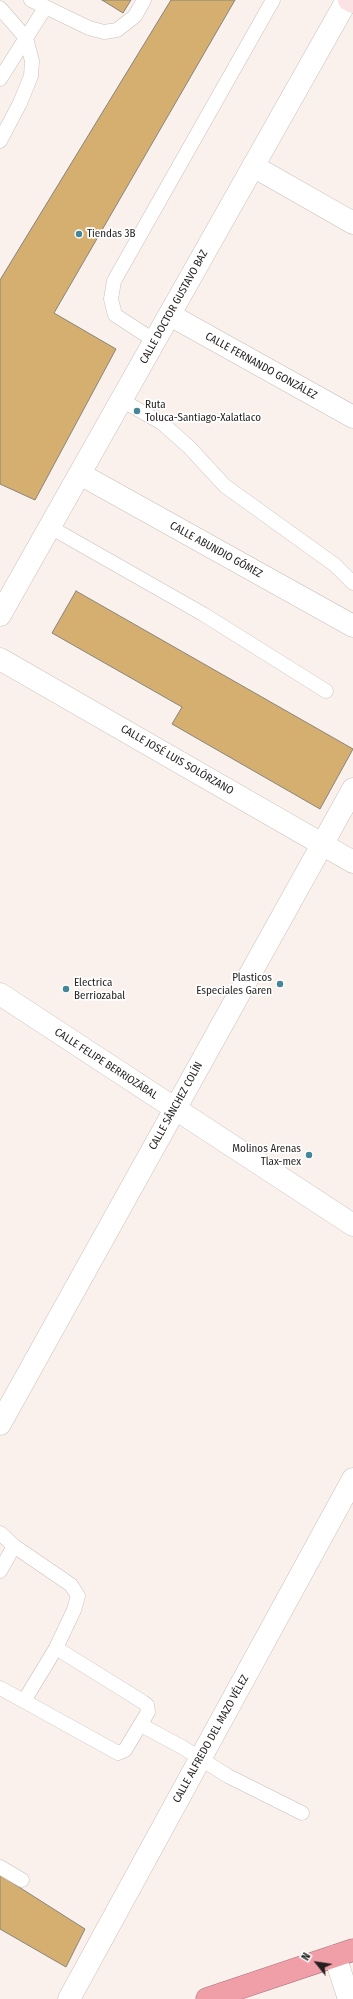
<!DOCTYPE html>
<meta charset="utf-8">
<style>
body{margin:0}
#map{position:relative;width:353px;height:1999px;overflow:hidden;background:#faf0ec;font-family:"Fira Sans Condensed",sans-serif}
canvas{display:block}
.north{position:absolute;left:297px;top:1943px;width:40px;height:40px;-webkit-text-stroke:3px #fff;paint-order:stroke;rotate:300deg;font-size:11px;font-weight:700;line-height:16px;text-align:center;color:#231f1e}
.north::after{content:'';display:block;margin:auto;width:14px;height:18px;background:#231f1e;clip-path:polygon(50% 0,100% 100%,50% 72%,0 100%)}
</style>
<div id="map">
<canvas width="353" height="1999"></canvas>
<div class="north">N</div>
</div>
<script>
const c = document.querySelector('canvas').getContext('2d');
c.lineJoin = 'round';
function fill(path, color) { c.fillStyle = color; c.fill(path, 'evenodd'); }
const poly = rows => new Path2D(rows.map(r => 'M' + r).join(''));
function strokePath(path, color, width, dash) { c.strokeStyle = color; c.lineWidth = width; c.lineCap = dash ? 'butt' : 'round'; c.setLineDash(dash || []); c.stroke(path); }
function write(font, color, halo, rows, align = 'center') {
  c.font = font + ' "Fira Sans Condensed",sans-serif'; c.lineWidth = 3.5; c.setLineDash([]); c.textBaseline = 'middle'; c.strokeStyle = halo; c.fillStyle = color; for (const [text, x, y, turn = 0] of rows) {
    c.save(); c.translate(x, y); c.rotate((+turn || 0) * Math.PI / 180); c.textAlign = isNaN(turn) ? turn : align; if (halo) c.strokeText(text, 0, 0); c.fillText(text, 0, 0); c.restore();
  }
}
const building = poly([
 [102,0,131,0,123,13,102,0],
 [171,0,235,0,54,313,116,349,35,500,0,484,0,280,171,0],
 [76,591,353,749,320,809,172,724,182,707,52,633,76,591],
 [0,1875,85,1929,66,1967,0,1929,0,1875]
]);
fill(building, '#d5af6f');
strokePath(building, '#88847d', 1);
const lane = poly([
 [31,0,89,28,104,32,117,30,135,16,144,0],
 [0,8,26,38,32,61,31,76,20,103,0,141],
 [0,79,45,8],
 [155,341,115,315,111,299,114,281,273,0],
 [121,400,162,423,189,447,225,486,335,565,353,583],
 [50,527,203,614,326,691],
 [0,1533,14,1546,0,1571],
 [14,1546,71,1585,78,1596,74,1610,56,1648,143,1702,147,1705,148,1712,125,1750,118,1753,24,1701],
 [0,1688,24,1701,56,1648],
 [141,1725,182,1747,228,1776,302,1813],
 [0,1867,22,1880]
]);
const street = poly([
 [253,166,353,223],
 [170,315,353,417],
 [80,474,353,626],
 [0,615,347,0],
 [0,659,353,862],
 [0,994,353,1225],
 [0,1424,353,789],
 [335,1956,349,1999],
 [69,1999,353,1479]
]);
const secondary = poly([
 [349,0,353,2]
]);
const highway = poly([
 [207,1999,353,1950]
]);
strokePath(lane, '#c9c0bc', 15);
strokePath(street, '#c9c0bc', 23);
strokePath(secondary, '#c9c0bc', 23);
strokePath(highway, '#a87278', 23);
strokePath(lane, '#fff', 14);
strokePath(street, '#fff', 22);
strokePath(secondary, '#fae2e5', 22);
strokePath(highway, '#f09fa9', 22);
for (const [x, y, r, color] of [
 [79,234,4,"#458798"],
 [137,411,4,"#458798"],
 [280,984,4,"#458798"],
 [66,989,4,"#458798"],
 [309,1155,4,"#458798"]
]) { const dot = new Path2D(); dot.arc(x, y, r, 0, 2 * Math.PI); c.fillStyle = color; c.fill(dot); strokePath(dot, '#fff', 1.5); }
write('11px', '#231f1e', '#fff', [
 ["Tiendas 3B",87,234],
 ["Ruta",145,405],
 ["Toluca-Santiago-Xalatlaco",145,418],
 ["Plasticos",272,978,"right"],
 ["Especiales Garen",272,991,"right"],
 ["Electrica",74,983],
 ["Berriozabal",74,996],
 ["Molinos Arenas",301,1149,"right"],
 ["Tlax-mex",301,1162,"right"]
], 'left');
write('11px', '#231f1e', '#fff', [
 ["CALLE DOCTOR GUSTAVO BAZ",174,307,-61],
 ["CALLE FERNANDO GONZÁLEZ",261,366,29],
 ["CALLE ABUNDIO GÓMEZ",216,550,29],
 ["CALLE JOSÉ LUIS SOLÓRZANO",177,760,30],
 ["CALLE FELIPE BERRIOZÁBAL",106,1064,33],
 ["CALLE SÁNCHEZ COLÍN",176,1106,-61],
 ["CALLE ALFREDO DEL MAZO VÉLEZ",211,1739,-61]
]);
</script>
